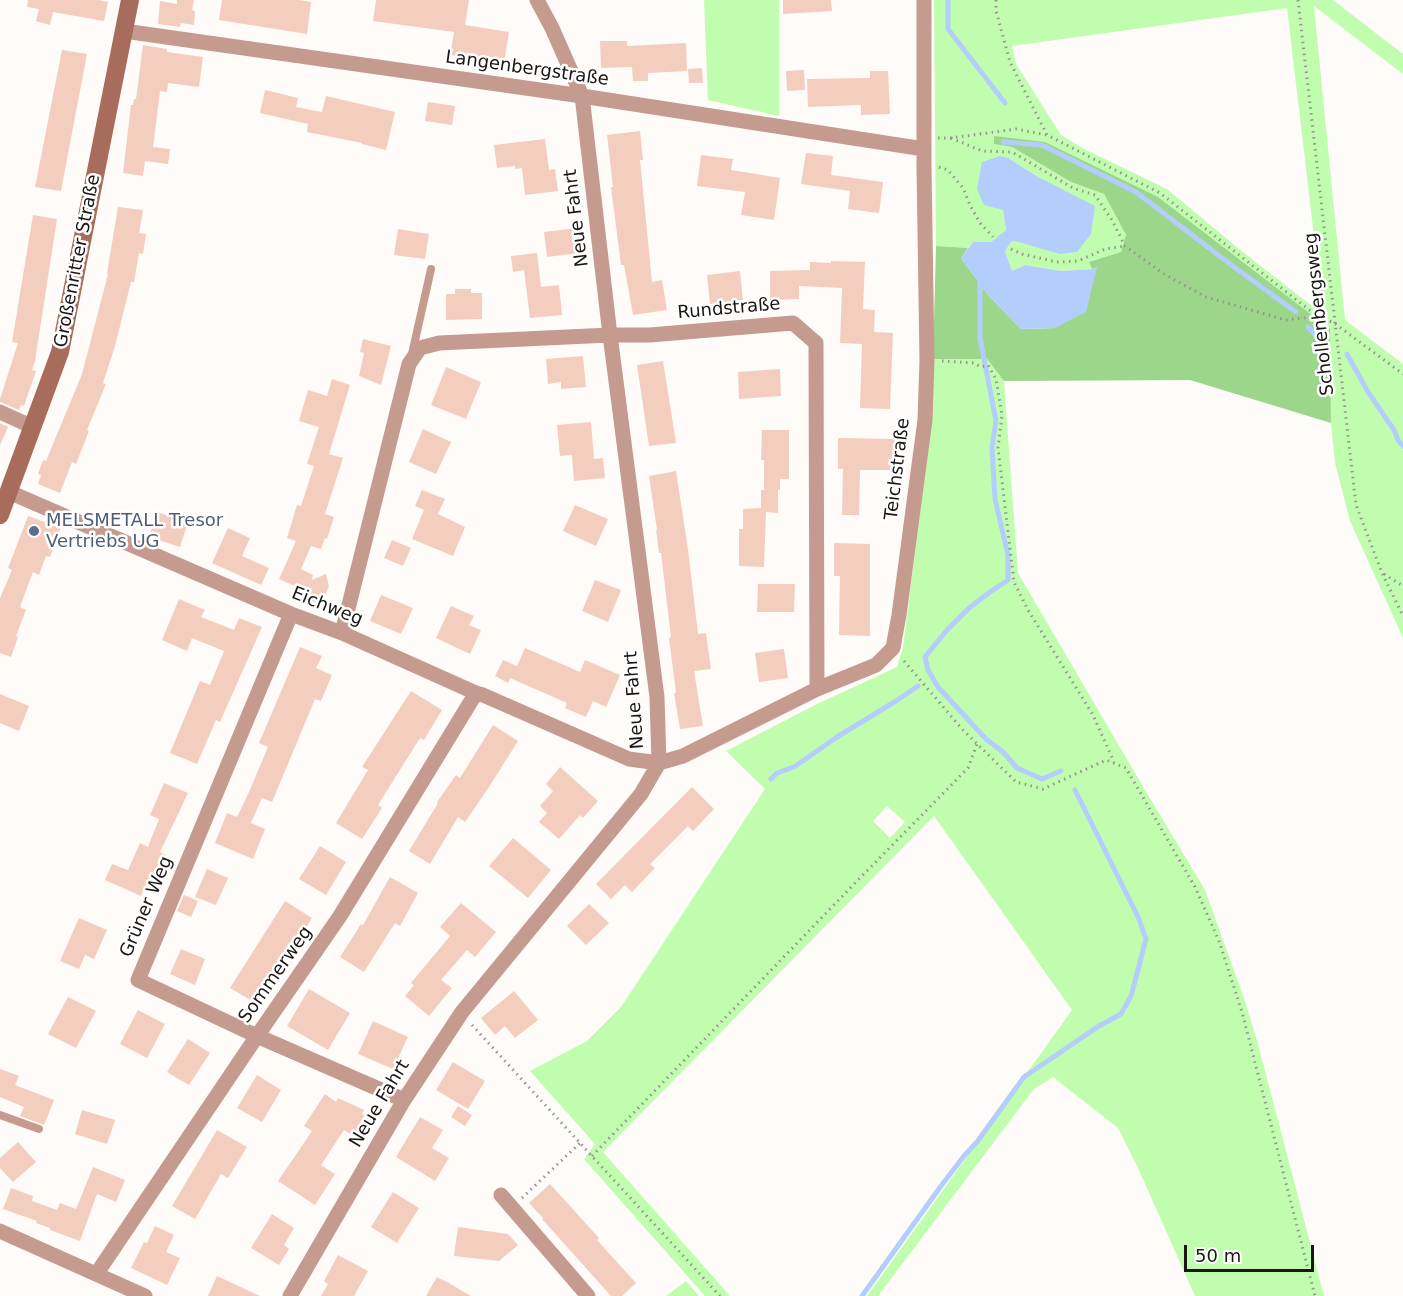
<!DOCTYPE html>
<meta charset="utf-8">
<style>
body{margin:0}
#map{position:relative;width:1403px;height:1296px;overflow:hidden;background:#fefbf9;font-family:"DejaVu Sans",sans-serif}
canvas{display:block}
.scale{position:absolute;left:1184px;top:1245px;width:130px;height:27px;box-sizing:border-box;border:3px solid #191614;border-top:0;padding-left:8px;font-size:18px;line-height:21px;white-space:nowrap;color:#191614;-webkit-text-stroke:4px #fff;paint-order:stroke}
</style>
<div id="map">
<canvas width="1403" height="1296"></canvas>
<div class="scale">50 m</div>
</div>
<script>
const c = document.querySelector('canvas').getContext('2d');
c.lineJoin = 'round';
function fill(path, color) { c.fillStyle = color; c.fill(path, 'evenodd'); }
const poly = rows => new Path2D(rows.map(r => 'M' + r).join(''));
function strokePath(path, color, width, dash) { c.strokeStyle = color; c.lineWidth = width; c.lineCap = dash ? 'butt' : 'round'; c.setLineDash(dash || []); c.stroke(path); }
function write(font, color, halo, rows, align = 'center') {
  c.font = font + ' "DejaVu Sans",sans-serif'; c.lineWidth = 5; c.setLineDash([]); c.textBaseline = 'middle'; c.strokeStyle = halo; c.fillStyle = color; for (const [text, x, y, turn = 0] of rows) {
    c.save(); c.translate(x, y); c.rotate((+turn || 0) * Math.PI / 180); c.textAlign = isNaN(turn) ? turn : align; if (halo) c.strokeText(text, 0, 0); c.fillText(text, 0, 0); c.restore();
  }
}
fill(poly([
 [704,0,779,0,779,116,708,100],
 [934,0,1333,0,1403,54,1403,74,1314,6,1345,320,1403,364,1403,638,1350,521,1335,463,1331,423,1329,329,1305,311,1045,142,994,144,1012,147,1071,182,1104,194,1126,235,1121,252,1089,262,1092,269,1061,271,1025,265,1012,271,1005,251,1011,242,1015,241,1040,178,1008,158,1003,210,1006,230,991,242,973,242,968,248,936,246],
 [1287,8,1322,304,1312,306,1244,253,1167,189,1084,149,1061,135,1016,64,1012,46],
 [933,359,987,359,1004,381,1018,573,1142,785,1205,890,1244,998,1258,1044,1324,1296,1195,1296,1138,1168,1118,1128,1053,1077,1034,1089,878,1296,867,1296,1072,1010,934,816,603,1152,730,1296,705,1296,584,1159,595,1144,530,1071,587,1041,621,1007,765,789,726,751,817,704,897,667,903,647,932,416],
 [887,806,905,822,890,838,873,821],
 [686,1281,699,1296,666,1296]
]), '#c1fdaf');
fill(poly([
 [994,136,1045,142,1158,197,1330,329,1331,423,1190,380,1004,381,987,359,933,359,936,246,968,248,961,258,988,295,1021,329,1055,328,1097,268,1092,269,1089,262,1121,252,1126,235,1104,194,1071,182,1012,147,994,144]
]), '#9bd68b');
fill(poly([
 [1000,156,1008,158,1040,178,1095,206,1091,234,1077,252,1060,254,1015,241,1011,242,1005,251,1012,271,1025,265,1061,271,1092,269,1097,267,1086,312,1055,328,1021,329,988,295,961,258,973,242,991,242,1006,230,1003,210,984,205,977,189,982,162]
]), '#b3cefc');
strokePath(poly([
 [948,0,948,29,1005,103],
 [1003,142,1042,145,1136,192,1230,264,1296,312],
 [980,283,980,338,996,421,992,447,995,499,1008,555,1008,580,990,592,969,608,947,630,925,657,928,670,938,687,986,739,1003,752,1017,768,1042,779,1061,771],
 [1308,327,1326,347],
 [1347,354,1368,392,1394,430,1398,440,1403,446],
 [771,779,777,773,794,767,837,737,896,701,918,686],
 [862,1296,941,1186,964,1156,977,1142,1024,1077,1099,1026,1121,1014,1131,996,1146,939,1139,919,1075,790]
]), '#b3cefc', 5);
fill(poly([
 [28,0,99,0,108,2,104,21,53,12,50,25,36,21,39,9,27,7],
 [177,0,194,0,192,10,195,11,194,25,181,23,180,27,158,24,160,1,177,4],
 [222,0,299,0,311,2,307,34,219,20],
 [376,0,469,0,465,25,509,32,504,63,450,55,454,32,373,21],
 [783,0,831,0,832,11,783,14],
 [600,41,627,41,627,46,686,43,687,71,648,73,648,81,633,81,632,67,601,68],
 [143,45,167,49,167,52,203,57,199,87,168,83,167,92,160,91,153,147,170,149,168,164,145,161,143,176,123,173,131,105,133,105,134,99,136,99],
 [62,50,87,54,61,191,35,187],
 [702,68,703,83,689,83,688,69],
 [804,70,805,90,787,91,786,71],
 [870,71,888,71,890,114,861,115,861,105,808,107,807,79,870,78],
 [265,90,298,98,296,107,322,112,326,96,395,112,386,150,362,144,362,143,307,132,308,124,260,113],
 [428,102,455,106,452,125,425,121],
 [640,131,643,160,640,160,652,282,662,280,667,310,633,315,624,265,621,265,611,187,613,187,607,135],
 [545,139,549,170,555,169,558,191,525,195,522,168,515,169,515,166,497,168,494,145],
 [806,153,833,156,831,175,883,182,879,213,848,209,850,191,801,184],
 [701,155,733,159,731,170,780,178,774,220,741,215,745,192,697,186],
 [118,207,143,210,139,233,146,234,143,254,139,253,134,282,131,282,115,346,103,383,106,384,87,430,89,431,76,464,72,462,60,493,38,484,41,475,38,474,43,460,46,461,82,374,108,274,107,273],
 [33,215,57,219,35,361,32,370,36,371,24,406,21,405,19,410,0,402,0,399,18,343,12,342],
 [576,228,579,253,547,257,544,232],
 [398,229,429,234,425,259,394,255],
 [537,253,541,287,559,285,562,315,530,318,524,270,513,272,511,256],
 [831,261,865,262,863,309,875,310,874,332,893,333,890,409,860,408,862,344,840,343,842,288,799,286,799,299,770,300,770,271,810,270,810,262,831,263],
 [740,271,743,301,710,304,707,275],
 [455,289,471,289,471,293,482,293,482,319,446,320,446,294,455,294],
 [363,339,391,346,381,385,359,376,364,353,360,352],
 [583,356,586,387,561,389,561,382,548,384,546,359],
 [663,361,676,443,649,446,637,365],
 [446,367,481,382,466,419,431,405],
 [780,369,781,396,739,399,738,372],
 [332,379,350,385,329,454,343,458,325,514,334,517,327,539,325,538,321,549,311,546,301,569,313,575,312,580,326,574,329,586,321,605,296,594,299,588,279,579,296,541,287,538,297,505,301,506,314,466,307,464,319,427,299,421,308,390,327,396],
 [591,422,594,459,603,458,605,478,574,481,572,455,560,456,557,425],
 [0,423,8,427,0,445],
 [423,429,451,442,436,474,409,462],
 [762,430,789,430,789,479,780,479,780,490,778,490,778,513,766,512,764,567,739,566,739,529,743,529,743,509,761,508,761,490,764,490,764,460,761,460],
 [838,438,895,439,895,470,860,470,859,515,842,515,843,469,838,469],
 [676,471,688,549,698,634,706,633,711,669,694,671,703,726,680,729,674,693,676,693,669,638,671,637,661,553,659,553,656,530,657,530,649,476],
 [422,490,445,499,438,514,465,527,453,556,412,539,424,510,415,506],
 [575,505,608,519,596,546,563,531],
 [157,512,188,522,180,547,149,537],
 [28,516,61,528,50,557,46,556,39,575,33,572,20,607,26,610,16,636,18,637,11,657,0,653,0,598,12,570,8,568],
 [228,528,250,538,242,556,269,568,261,585,212,563],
 [392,540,411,548,403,566,384,558],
 [834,543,870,544,870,636,839,635,840,576,834,576],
 [595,580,621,590,608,622,582,611],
 [758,584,795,584,794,612,757,612],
 [381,595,413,608,401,634,370,621],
 [179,599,205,610,201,617,234,630,239,618,262,627,220,722,216,720,197,764,170,753,200,681,210,685,224,651,192,638,187,651,162,640],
 [451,606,474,616,469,625,481,630,470,654,436,638],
 [300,647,322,656,316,668,332,675,321,701,315,699,272,802,262,798,251,823,265,829,253,859,215,843,227,813,237,817,249,792,268,747,259,743],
 [525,648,580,672,585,660,620,675,606,707,593,701,586,717,565,708,567,703,510,678,508,683,495,676,503,660,517,666],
 [784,649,788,678,759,682,755,653],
 [411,691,442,710,424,740,420,738,378,805,382,808,362,839,336,823,368,770,362,767],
 [0,694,29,706,19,731,0,723],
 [493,725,518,741,489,787,465,822,458,817,430,864,409,851,438,803,437,802,456,775,460,778],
 [560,767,598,801,583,818,580,815,559,839,539,822,547,813,540,806,553,791,546,784],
 [164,783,188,793,160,852,166,855,156,875,151,873,141,896,105,880,112,864,128,870,140,843,148,847,159,819,150,815],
 [692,787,714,809,693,831,688,826,650,864,655,868,632,892,625,885,611,899,596,884],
 [513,838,551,870,528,898,489,866],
 [320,846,346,862,326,895,299,879],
 [207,869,228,878,216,905,195,897],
 [390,877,418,893,400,926,395,923,364,972,340,957,361,924,363,925],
 [184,895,198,901,191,917,177,911],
 [285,901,312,918,291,952,287,950,254,1002,230,988],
 [461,903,496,932,475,957,467,950,441,980,452,988,429,1016,405,996,414,985,411,983,450,936,440,927],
 [589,904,609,923,586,945,567,926],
 [79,918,107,930,94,959,85,955,79,969,60,961],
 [181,949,205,959,195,985,170,974],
 [309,989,350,1013,328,1050,287,1026],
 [514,991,538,1020,515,1038,505,1026,495,1035,481,1018],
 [68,997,96,1011,76,1048,48,1034],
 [138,1010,165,1024,147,1058,120,1044],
 [373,1021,408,1037,393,1069,358,1054],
 [188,1039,210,1053,189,1085,167,1072],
 [453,1062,485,1081,468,1109,436,1090],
 [0,1069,19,1076,15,1085,54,1100,44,1125,20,1116,24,1107,0,1097],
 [257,1075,281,1090,262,1122,237,1108],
 [325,1094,336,1102,338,1098,364,1110,362,1114,372,1121,359,1140,344,1130,321,1165,335,1174,315,1205,278,1181,312,1131,304,1126],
 [458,1106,472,1115,465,1126,451,1117],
 [82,1110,115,1120,107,1144,75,1134],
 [420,1117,443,1130,432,1148,449,1158,435,1181,396,1157],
 [217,1130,247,1147,228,1178,221,1174,195,1219,172,1206],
 [18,1142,36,1162,13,1182,0,1168,0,1158],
 [93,1167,125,1180,116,1202,97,1194,80,1241,50,1230,50,1228,36,1223,37,1221,3,1209,11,1188,33,1196,32,1201,57,1210,60,1203,76,1209],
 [550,1184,599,1238,597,1240,636,1283,622,1296,611,1296,542,1219,543,1218,529,1203],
 [393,1192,419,1208,397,1243,371,1227],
 [272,1214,294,1228,284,1245,289,1249,279,1265,251,1248],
 [155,1226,174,1235,166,1252,180,1258,167,1285,131,1268,144,1242,147,1243],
 [458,1227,508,1234,518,1245,499,1261,454,1256],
 [338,1255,368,1271,354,1296,321,1296,328,1284,324,1281],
 [217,1276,260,1296,208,1296],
 [437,1277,447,1282,471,1296,426,1296]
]), '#f3cebe');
strokePath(poly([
 [996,0,996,11,1010,62,1047,135,1160,193,1317,316,1334,323,1403,374],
 [1298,0,1356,505,1382,573,1403,616],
 [938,138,951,138,1016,129,1047,135],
 [951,138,982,151,1012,152,1073,188,1095,195,1112,220,1125,246,1164,274,1206,297,1286,320,1317,316],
 [939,167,948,170,963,188,970,205,980,223,993,237],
 [1011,249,1022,254,1057,262,1078,261,1105,249,1125,246],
 [942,361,974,363,981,367,988,365,996,379,1002,415,998,448,1014,582,1028,610,1093,715,1114,762],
 [1384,574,1403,586],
 [904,661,963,730,1016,782,1043,789,1106,760,1126,768,1195,887,1219,941,1242,1012,1315,1296],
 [472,1025,720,1296],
 [592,1156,856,882,968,768,977,744],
 [522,1198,580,1143]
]), '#969391', 3, [1.5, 4.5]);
strokePath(poly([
 [412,354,431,269],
 [0,1115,39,1129]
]), '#c59b8f', 8);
strokePath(poly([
 [124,31,582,96,924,149],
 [0,412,33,427],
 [9,492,291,614,342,633,476,693,483,695,629,759,659,763,683,756,817,689,876,665,893,648,899,615,925,420,927,360,924,166,924,0],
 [291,614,138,980,257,1036,404,1100],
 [342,633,409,364,420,348,439,343,610,335,650,335,793,323,816,343,817,689],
 [501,1195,588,1296],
 [0,1231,145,1296],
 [97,1273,257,1036,340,916,476,693],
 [290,1296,404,1100,462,1012,641,794,659,763,657,697,610,335,582,96,552,28,537,0]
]), '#c59b8f', 15);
strokePath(poly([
 [0,515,60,352,130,0]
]), '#a76c5b', 18);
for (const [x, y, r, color] of [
 [34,531,6,"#5c6f8a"]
]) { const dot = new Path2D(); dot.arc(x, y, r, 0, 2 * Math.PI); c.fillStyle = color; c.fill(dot); strokePath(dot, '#fff', 2); }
write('18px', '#191614', '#fff', [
 ["Langenbergstraße",527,69,8],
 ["Neue Fahrt",577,218,-97],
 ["Großenritter Straße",78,261,-79],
 ["Rundstraße",729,309,-5],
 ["Schollenbergsweg",1320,314,-96],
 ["Teichstraße",898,469,-83],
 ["Eichweg",327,607,22],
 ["Neue Fahrt",635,700,-94],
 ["Grüner Weg",147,907,-67],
 ["Sommerweg",276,975,-55],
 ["Neue Fahrt",380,1104,-59]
]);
write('18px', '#4e5e75', '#fff', [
 ["MELSMETALL Tresor",46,521],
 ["Vertriebs UG",46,542]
], 'left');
</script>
